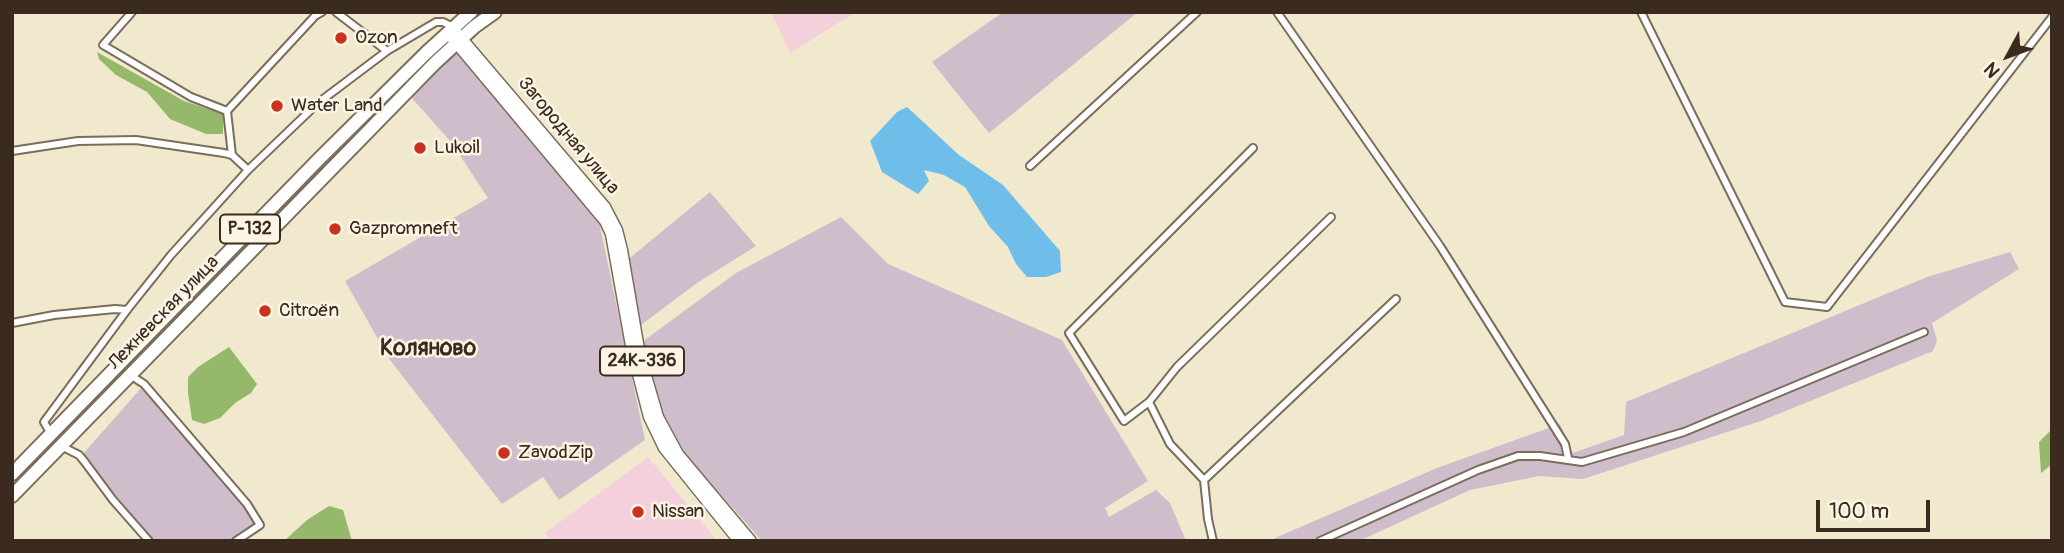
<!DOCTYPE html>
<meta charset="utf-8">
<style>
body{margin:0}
#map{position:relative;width:2064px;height:553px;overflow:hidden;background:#f0e9cd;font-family:Pangolin,sans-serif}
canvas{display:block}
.frame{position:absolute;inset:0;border:14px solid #3b2a1e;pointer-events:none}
.north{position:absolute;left:1973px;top:21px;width:70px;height:70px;-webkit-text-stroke:5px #fcf5e5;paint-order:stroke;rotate:229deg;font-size:19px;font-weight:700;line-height:28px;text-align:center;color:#3b2a1e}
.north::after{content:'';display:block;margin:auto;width:24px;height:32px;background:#3b2a1e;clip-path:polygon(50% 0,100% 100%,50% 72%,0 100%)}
.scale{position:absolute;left:1816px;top:500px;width:114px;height:32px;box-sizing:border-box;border:4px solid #3b2a1e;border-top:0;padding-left:9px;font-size:21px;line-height:24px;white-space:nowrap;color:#3b2a1e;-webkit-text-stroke:5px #fcf5e5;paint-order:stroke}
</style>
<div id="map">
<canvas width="2064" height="553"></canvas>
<div class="frame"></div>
<div class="north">N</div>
<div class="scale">100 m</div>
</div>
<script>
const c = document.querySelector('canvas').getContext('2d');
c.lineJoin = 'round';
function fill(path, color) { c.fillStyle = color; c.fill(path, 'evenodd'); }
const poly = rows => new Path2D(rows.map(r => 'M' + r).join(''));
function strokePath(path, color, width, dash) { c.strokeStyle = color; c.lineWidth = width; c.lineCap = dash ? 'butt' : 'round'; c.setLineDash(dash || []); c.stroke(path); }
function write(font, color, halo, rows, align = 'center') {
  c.font = font + ' Pangolin,sans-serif'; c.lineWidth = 5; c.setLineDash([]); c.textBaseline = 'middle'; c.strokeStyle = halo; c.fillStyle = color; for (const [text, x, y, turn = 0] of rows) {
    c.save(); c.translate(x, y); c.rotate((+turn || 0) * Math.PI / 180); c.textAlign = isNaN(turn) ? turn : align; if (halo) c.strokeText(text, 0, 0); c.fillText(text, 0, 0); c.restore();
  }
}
fill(poly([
 [771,12,856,12,790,53],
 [648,457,717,541,550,541,545,533]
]), '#f4cfdc');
fill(poly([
 [1003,12,1138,12,989,133,932,62],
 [455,48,598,217,645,440,559,500,543,477,502,504,390,360,345,281,488,198,451,142,410,96],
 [710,192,756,246,697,283,637,328,626,261],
 [841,217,888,264,1062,340,1148,481,1105,508,1109,517,1156,490,1170,503,1186,541,762,541,680,449,653,398,642,342,736,273],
 [2010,252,2019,269,1932,323,1937,341,1933,351,1761,421,1583,479,1539,476,1470,490,1359,541,1268,541,1437,468,1560,424,1573,453,1624,435,1626,402,1927,277],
 [143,386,240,501,255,523,234,541,153,541,82,455]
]), '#d0bdcc');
fill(poly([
 [97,52,184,101,223,114,223,134,206,134,170,119,147,92,116,75,99,59],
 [229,347,257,384,251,393,235,403,220,418,204,424,192,420,188,393,188,377,198,367],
 [2052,429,2052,464,2041,473,2039,442],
 [329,506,343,510,352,541,284,541,307,520]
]), '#96b86b');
fill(poly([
 [907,107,959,155,1003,185,1060,251,1061,272,1046,277,1027,277,1016,264,1008,247,989,226,965,187,944,175,924,170,929,181,918,194,882,172,870,141,897,112]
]), '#6ebee9');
const street = poly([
 [132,12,103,45,191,97,227,111,232,155],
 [336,12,387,51],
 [1277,12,1440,246,1565,444,1568,458],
 [1641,12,1785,302,1827,307,2052,17],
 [227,111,315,16,322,12],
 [12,151,78,141,136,140,224,153,232,155,248,170],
 [1030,166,1197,12],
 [12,323,54,315,115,309,127,310],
 [130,375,144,384,247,504,260,525,236,541],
 [1149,402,1177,367,1331,217],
 [51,434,44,422,127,310,171,255,248,170,318,103,387,51,436,22,443,22,453,27],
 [61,446,79,455,84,461,113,500,149,541],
 [1204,480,1170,444,1149,402,1124,421,1069,333,1253,148],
 [1213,541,1208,519,1204,480,1396,299],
 [1320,541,1478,470,1518,456,1540,456,1582,462,1684,432,1924,332]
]);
const primary = poly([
 [457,33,605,207,617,230,622,250,640,355,658,417,678,454,751,541],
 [452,38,605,221,611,234,632,351,649,417,664,448,739,541]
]);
const highway = poly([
 [12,474,319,159,426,53,471,12],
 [12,496,435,63,474,27,495,12]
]);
strokePath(street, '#7a6d5b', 10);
strokePath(primary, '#7a6d5b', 13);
strokePath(highway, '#7a6d5b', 16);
strokePath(street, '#fff', 6);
strokePath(primary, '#fff', 10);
strokePath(highway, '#fff', 12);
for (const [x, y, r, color] of [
 [341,38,7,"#c8321e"],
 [277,106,7,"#c8321e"],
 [420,148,7,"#c8321e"],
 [335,229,7,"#c8321e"],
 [265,311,7,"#c8321e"],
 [504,453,7,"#c8321e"],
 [638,512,7,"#c8321e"]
]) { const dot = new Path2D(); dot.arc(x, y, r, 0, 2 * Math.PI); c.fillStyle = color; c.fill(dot); strokePath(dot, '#fcf5e5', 2.5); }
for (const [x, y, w] of [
 [250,229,60],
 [642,361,84]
]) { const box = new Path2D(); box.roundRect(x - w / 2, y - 14.5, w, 29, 5); c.fillStyle = '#fcf5e5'; c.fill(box); strokePath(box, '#3b2a1e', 2); }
write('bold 18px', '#3b2a1e', null, [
 ["Р-132",250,229],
 ["24К-336",642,361]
]);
write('19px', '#3b2a1e', '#fcf5e5', [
 ["Ozon",355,38],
 ["Water Land",291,106],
 ["Lukoil",434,148],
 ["Gazpromneft",349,229],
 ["Citroën",279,311],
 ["ZavodZip",518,453],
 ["Nissan",652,512]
], 'left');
write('19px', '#3b2a1e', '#fcf5e5', [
 ["Загородная улица",568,136,50],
 ["Лежневская улица",164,313,-46]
]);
write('bold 23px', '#3b2a1e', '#fcf5e5', [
 ["Коляново",428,349]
]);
</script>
